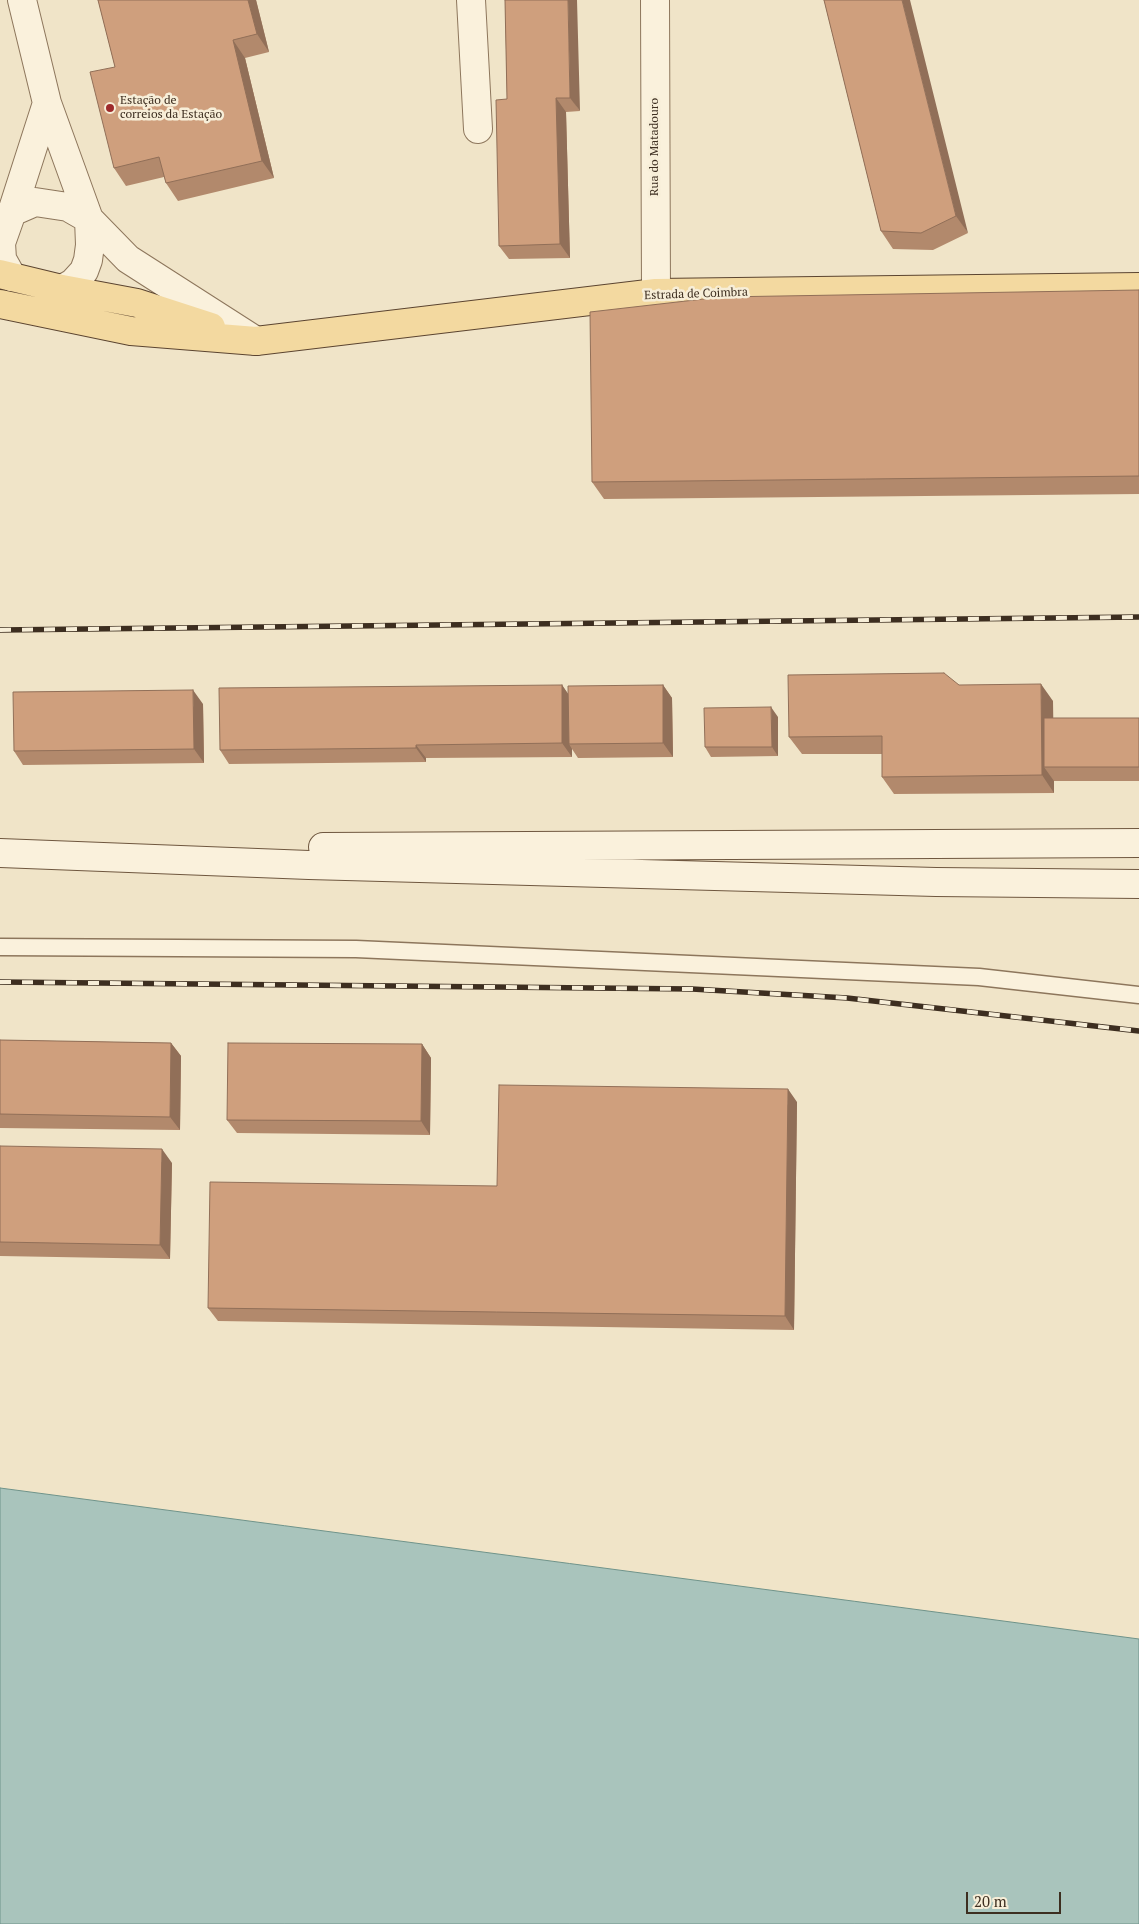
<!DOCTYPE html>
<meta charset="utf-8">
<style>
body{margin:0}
#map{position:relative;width:1139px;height:1924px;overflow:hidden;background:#f0e4c8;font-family:"PT Serif",serif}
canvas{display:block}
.scale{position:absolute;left:966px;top:1892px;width:95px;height:22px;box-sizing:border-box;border:2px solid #3d2e20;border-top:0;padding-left:6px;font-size:15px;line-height:18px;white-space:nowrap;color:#3d2e20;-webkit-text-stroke:4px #f7eed8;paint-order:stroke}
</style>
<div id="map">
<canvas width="1139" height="1924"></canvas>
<div class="scale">20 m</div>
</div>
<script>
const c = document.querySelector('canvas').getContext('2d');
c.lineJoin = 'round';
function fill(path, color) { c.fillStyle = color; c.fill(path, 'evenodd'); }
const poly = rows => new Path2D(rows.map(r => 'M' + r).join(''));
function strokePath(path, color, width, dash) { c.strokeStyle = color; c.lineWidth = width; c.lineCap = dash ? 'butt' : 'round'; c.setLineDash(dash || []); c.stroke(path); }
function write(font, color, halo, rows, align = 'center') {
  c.font = font + ' "PT Serif",serif'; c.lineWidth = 5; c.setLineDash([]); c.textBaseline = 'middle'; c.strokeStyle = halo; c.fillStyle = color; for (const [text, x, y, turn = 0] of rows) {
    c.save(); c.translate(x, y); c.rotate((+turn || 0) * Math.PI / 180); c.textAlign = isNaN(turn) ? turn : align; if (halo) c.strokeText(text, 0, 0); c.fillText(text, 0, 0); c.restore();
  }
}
const water = poly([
 [0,1488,1139,1639,1139,1924,0,1924,0,1488]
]);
fill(water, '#a9c4bc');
strokePath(water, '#6f938a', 1);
const service = poly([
 [0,947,356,949,979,977,1139,995]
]);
const minor = poly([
 [471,0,478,129],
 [655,0,656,293]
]);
const tertiary = poly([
 [22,0,47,103,89,219,128,259,256,341],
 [3,218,12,212,47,103],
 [12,277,2,259,1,243,12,212,35,202,68,207,89,219,90,245,88,260,84,271,73,283,62,289]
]);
const secondary = poly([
 [323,847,1139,843],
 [0,853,309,865,936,882,1139,884]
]);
const primary = poly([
 [0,274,62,289,137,303,211,327],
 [0,304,131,331,256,341,656,293,1139,287]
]);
strokePath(service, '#8d765c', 19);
strokePath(minor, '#8d765c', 30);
strokePath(tertiary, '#8d765c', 30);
strokePath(secondary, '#6f573f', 30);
strokePath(primary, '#5b4430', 30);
strokePath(service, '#faf1dc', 16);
strokePath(minor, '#faf1dc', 28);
strokePath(tertiary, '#faf1dc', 28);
strokePath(secondary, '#faf1dc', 28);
strokePath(primary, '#f3d9a0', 28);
const rail = poly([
 [0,630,1139,617],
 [0,982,692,989,847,998,1139,1031]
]);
strokePath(rail, '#3d2e20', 5.5);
strokePath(rail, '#f7eed8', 4, [11]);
fill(poly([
 [98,0,256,0,269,52,245,58,274,178,178,201,166,183,164,177,126,186,114,168,115,67],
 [505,0,580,111,566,112,570,258,509,259,499,246,507,99],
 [824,0,968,233,933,250,893,249,881,231],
 [1139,290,1139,494,604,499,592,482],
 [562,685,568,694,663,685,672,698,673,757,578,758,572,749,572,757,426,758,426,762,229,764,220,750],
 [959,685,1053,701,1053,718,1139,718,1139,781,1054,781,1054,793,894,794,882,777,882,754,802,754,789,737],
 [203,704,204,763,23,765,14,751],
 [778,717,778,756,711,757,705,747],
 [0,1040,171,1043,181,1056,180,1130,0,1128],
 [422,1044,431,1058,430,1135,237,1133,227,1120],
 [797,1102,794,1330,218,1321,208,1308,497,1186],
 [0,1146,172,1163,170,1259,0,1256]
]), '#b2896c');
fill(poly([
 [248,0,256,0,269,52,257,34],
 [568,0,577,0,580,111,570,98],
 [902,0,910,0,968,233,956,216],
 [233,40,245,58,274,178,262,161],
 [556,98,566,112,570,258,560,244],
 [1041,684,1053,701,1054,767,1044,767,1054,781,1054,793,1042,775],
 [562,685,571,698,569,744,572,749,572,757,562,743],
 [663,685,672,698,673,757,663,743],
 [193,690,203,704,204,763,194,749],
 [771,707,778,717,778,756,772,747],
 [416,745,426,758,426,762,416,748],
 [171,1043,181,1056,180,1130,170,1117],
 [422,1044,431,1058,430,1135,421,1121],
 [788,1089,797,1102,794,1330,785,1316],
 [162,1149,172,1163,170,1259,160,1245]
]), '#916f58');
const building = poly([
 [98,0,248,0,257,34,233,40,262,161,166,183,159,157,114,168,90,72,115,67,98,0],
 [505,0,568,0,570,98,556,98,560,244,499,246,496,100,507,99,505,0],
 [824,0,902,0,956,216,921,233,881,231,824,0],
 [1139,290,1139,476,592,482,590,312,721,297,1139,290],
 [944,673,959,685,1041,684,1042,775,882,777,882,736,789,737,788,675,944,673],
 [562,685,562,743,416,745,416,748,220,750,219,688,562,685],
 [663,685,663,743,569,744,568,686,663,685],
 [193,690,194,749,14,751,13,692,193,690],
 [771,707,772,747,705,747,704,708,771,707],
 [1044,718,1139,718,1139,767,1044,767,1044,718],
 [0,1040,171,1043,170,1117,0,1114,0,1040],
 [228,1043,422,1044,421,1121,227,1120,228,1043],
 [499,1085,788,1089,785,1316,208,1308,210,1182,497,1186,499,1085],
 [0,1146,162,1149,160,1245,0,1242,0,1146]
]);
fill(building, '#cf9f7d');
strokePath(building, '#916f58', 1);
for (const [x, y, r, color] of [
 [110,108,5,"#9e2a2b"]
]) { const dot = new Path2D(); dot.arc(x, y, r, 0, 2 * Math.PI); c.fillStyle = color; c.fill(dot); strokePath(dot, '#f7eed8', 2); }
write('12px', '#3d2e20', '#f7eed8', [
 ["Estação de",120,101],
 ["correios da Estação",120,115]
], 'left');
write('12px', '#3d2e20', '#f7eed8', [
 ["Rua do Matadouro",655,147,-90],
 ["Estrada de Coimbra",696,294,-2]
]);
</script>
